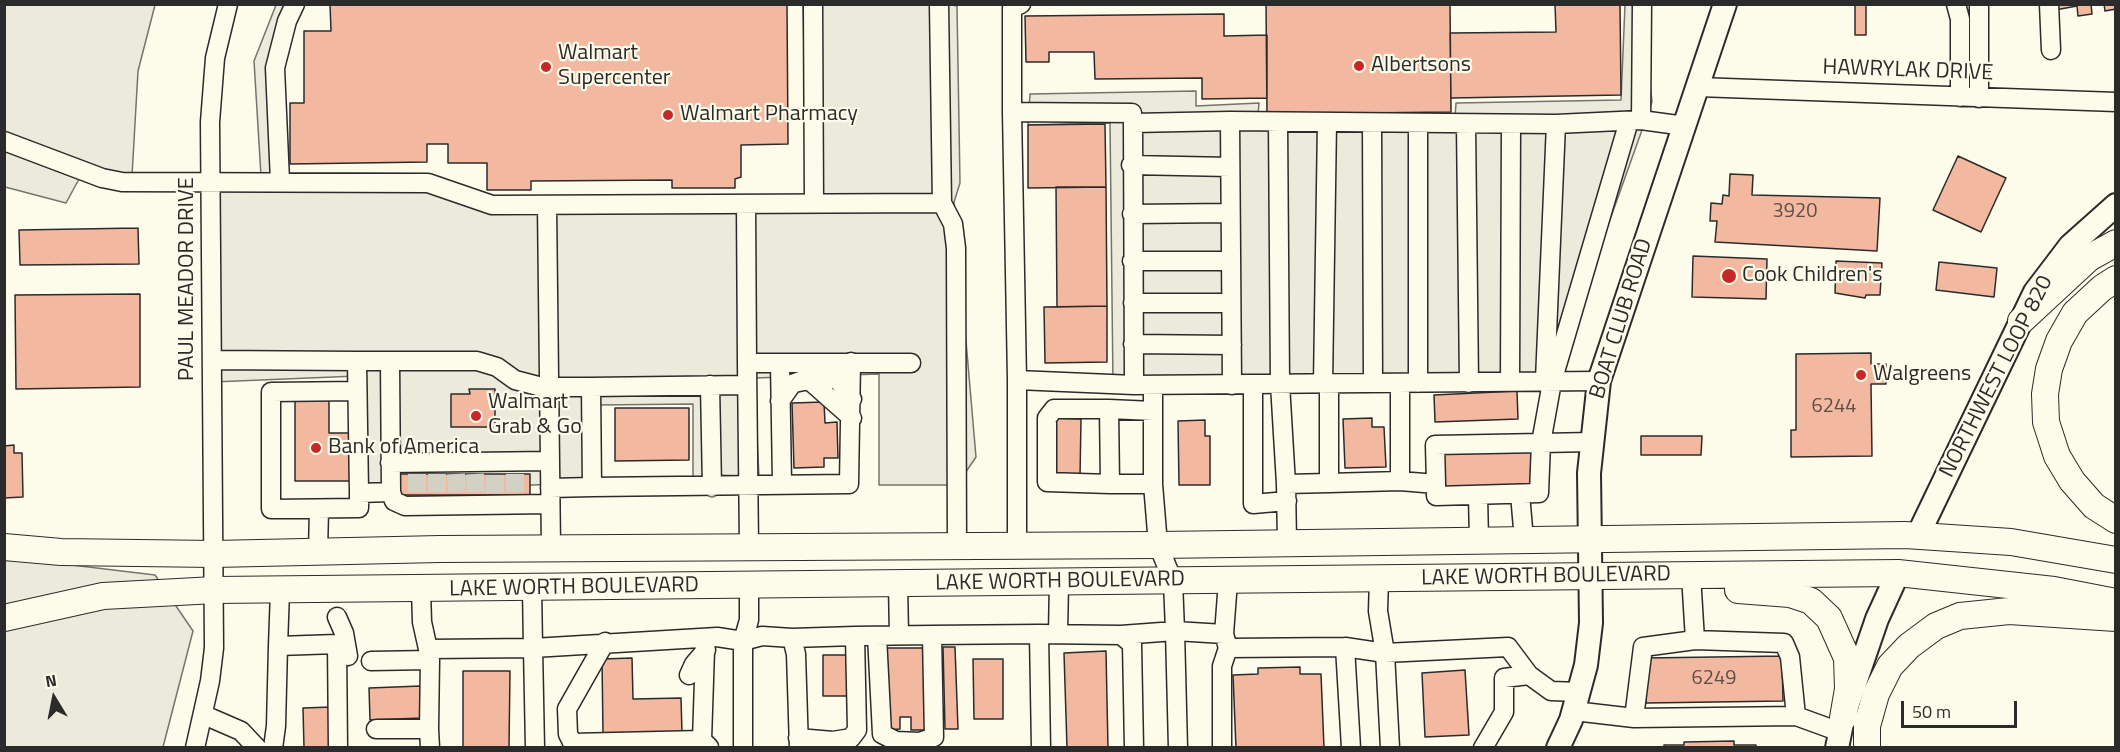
<!DOCTYPE html>
<style>
body{margin:0}
#map{position:relative;width:2120px;height:752px;overflow:hidden;background:#fdfbea;font-family:"Titillium Web",sans-serif}
canvas{display:block}
.frame{position:absolute;inset:0;border:6px solid #2b2b2b;pointer-events:none}
.north{position:absolute;left:24px;top:668px;width:60px;height:60px;-webkit-text-stroke:4px #fdfbea;paint-order:stroke;rotate:350deg;font-size:16px;font-weight:700;line-height:24px;text-align:center;color:#2b2b2b}
.north::after{content:'';display:block;margin:auto;width:21px;height:27px;background:#2b2b2b;clip-path:polygon(50% 0,100% 100%,50% 72%,0 100%)}
.scale{position:absolute;left:1901px;top:701px;width:116px;height:27px;box-sizing:border-box;border:3px solid #2b2b2b;border-top:0;padding-left:8px;font-size:18px;line-height:21px;white-space:nowrap;color:#2b2b2b;-webkit-text-stroke:4px #fdfbea;paint-order:stroke}
</style>
<div id="map">
<canvas width="2120" height="752"></canvas>
<div class="frame"></div>
<div class="north">N</div>
<div class="scale">50 m</div>
</div>
<script>
const c = document.querySelector('canvas').getContext('2d');
c.lineJoin = 'round';
function fill(path, color) { c.fillStyle = color; c.fill(path, 'evenodd'); }
const poly = rows => new Path2D(rows.map(r => 'M' + r).join(''));
function strokePath(path, color, width, dash) { c.strokeStyle = color; c.lineWidth = width; c.lineCap = dash ? 'butt' : 'round'; c.setLineDash(dash || []); c.stroke(path); }
function write(font, color, halo, rows, align = 'center') {
  c.font = font + ' "Titillium Web",sans-serif'; c.lineWidth = 4.5; c.setLineDash([]); c.textBaseline = 'middle'; c.strokeStyle = halo; c.fillStyle = color; for (const [text, x, y, turn = 0] of rows) {
    c.save(); c.translate(x, y); c.rotate((+turn || 0) * Math.PI / 180); c.textAlign = isNaN(turn) ? turn : align; if (halo) c.strokeText(text, 0, 0); c.fillText(text, 0, 0); c.restore();
  }
}
const green = poly([
 [5,557,155,575,193,631,163,747,5,748,5,557]
]);
fill(green, '#ecebdb');
strokePath(green, '#74746e', 1.5);
const parking = poly([
 [947,4,957,6,960,183,954,202,976,457,957,485,879,485,879,374,754,378,759,477,716,475,693,479,693,404,596,405,599,482,359,493,357,376,213,382,215,176,261,176,254,61,276,5,296,5,277,105,284,181,428,183,487,204,807,204,803,5,947,4],
 [4,5,155,5,138,71,132,176,79,179,66,203,5,187,4,5],
 [1625,5,1642,5,1652,102,1552,382,1113,385,1110,123,1028,125,1030,94,1196,91,1196,106,1259,103,1258,115,1455,117,1456,103,1621,100,1625,5]
]);
fill(parking, '#eceadb');
strokePath(parking, '#74746e', 1.5);
const building = poly([
 [330,4,787,4,788,144,741,145,741,177,735,179,735,188,672,188,672,180,531,181,531,190,487,190,487,163,448,163,448,144,427,144,427,162,290,164,290,103,304,103,304,31,331,31,330,4],
 [1266,4,1450,4,1451,112,1267,114,1266,4],
 [1555,4,1620,4,1621,95,1451,98,1450,33,1556,32,1555,4],
 [1855,4,1866,4,1866,35,1855,35,1855,4],
 [2054,4,2091,4,2092,14,2078,16,2077,6,2055,10,2054,4],
 [2104,4,2116,4,2116,9,2105,11,2104,4],
 [1224,14,1224,36,1267,35,1267,98,1202,99,1202,78,1095,79,1094,52,1049,52,1049,62,1026,62,1025,16,1224,14],
 [1105,124,1106,187,1028,188,1028,125,1105,124],
 [1958,156,2006,178,1981,232,1933,210,1958,156],
 [1730,174,1753,175,1752,195,1880,198,1877,251,1715,242,1717,221,1710,221,1711,203,1722,204,1723,195,1729,196,1730,174],
 [1056,187,1106,187,1107,306,1057,307,1056,187],
 [138,228,139,264,20,265,19,230,138,228],
 [1693,256,1767,259,1766,299,1692,297,1693,256],
 [1836,261,1882,263,1880,295,1866,295,1865,298,1835,293,1836,261],
 [1939,262,1997,268,1994,297,1936,290,1939,262],
 [140,294,140,387,16,389,15,295,140,294],
 [1107,306,1107,362,1045,363,1044,307,1107,306],
 [1871,353,1871,364,1886,364,1886,384,1871,384,1872,456,1791,457,1791,430,1796,430,1796,354,1871,353],
 [469,389,495,389,495,427,451,427,451,394,470,394,469,389],
 [1517,391,1518,419,1435,422,1434,395,1517,391],
 [329,397,329,433,349,433,350,481,295,481,295,398,329,397],
 [824,402,825,423,837,422,838,458,824,458,824,467,794,468,792,403,824,402],
 [615,408,689,408,689,460,615,461,615,408],
 [1053,418,1081,419,1080,477,1051,476,1053,418],
 [1372,418,1372,427,1384,427,1386,467,1345,468,1343,419,1372,418],
 [1205,420,1205,436,1210,436,1210,485,1179,485,1178,421,1205,420],
 [1641,436,1702,436,1701,455,1641,455,1641,436],
 [14,445,14,453,22,453,23,497,4,498,4,446,14,445],
 [1533,452,1534,484,1443,487,1442,454,1533,452],
 [400,474,530,474,530,495,400,495,400,474],
 [943,647,955,647,958,729,945,729,943,647],
 [885,648,924,648,926,730,911,730,911,717,900,717,900,729,887,730,885,648],
 [1106,651,1108,748,1067,748,1064,653,1106,651],
 [823,655,850,655,851,696,823,696,823,655],
 [1782,656,1783,701,1646,703,1646,658,1782,656],
 [632,658,633,699,681,698,682,733,603,735,602,659,632,658],
 [973,659,1003,659,1003,719,974,719,973,659],
 [1300,667,1300,674,1321,674,1324,748,1236,748,1233,675,1258,674,1258,668,1300,667],
 [1465,670,1469,735,1425,737,1422,673,1465,670],
 [463,671,510,671,509,748,463,748,463,671],
 [421,686,422,718,370,720,369,688,421,686],
 [332,707,333,748,304,748,303,708,332,707],
 [1734,741,1734,745,1756,745,1756,748,1664,748,1664,745,1684,745,1684,742,1734,741]
]);
fill(building, '#f2b8a0');
strokePath(building, '#2b2b2b', 1.5);
strokePath(poly([
 [417,474,417,494],
 [437,474,437,495],
 [456,474,457,495],
 [475,474,476,495],
 [515,474,515,495],
 [495,475,495,495]
]), '#d3d1c4', 18, [18, 9]);
const minor = poly([
 [813,4,814,204],
 [939,4,942,203,953,224,956,248,957,546],
 [1956,4,1960,19,1960,97],
 [2049,4,2051,50],
 [1698,87,2116,102],
 [1979,98,1979,4],
 [1012,112,1012,8,1021,4],
 [1641,120,1642,4],
 [1230,121,1232,385],
 [1278,122,1280,384,1286,484,1287,542],
 [1133,123,1132,113,1012,112,1017,380,1134,385],
 [1372,123,1373,383],
 [1466,124,1469,383],
 [4,141,102,178,122,182,428,183,492,205,942,203],
 [1131,165,1230,167],
 [280,181,275,68,287,21,295,4],
 [746,204,747,363],
 [547,205,551,549],
 [1132,214,1230,213],
 [1132,261,1231,261],
 [1133,303,1231,303],
 [1133,344,1232,345],
 [213,360,357,361],
 [390,361,477,361,497,367,515,380,542,387,591,387],
 [780,363,782,483],
 [1017,380,1017,546],
 [1545,380,1556,124],
 [1599,381,1134,385,1133,123,1230,121,1556,124,1641,120,1685,126],
 [799,382,809,380,852,418],
 [1510,382,1511,124],
 [1418,383,1418,123],
 [1253,384,1253,504,1287,501],
 [1323,384,1327,122],
 [1329,384,1329,483,1400,481,1400,383],
 [710,385,712,487],
 [747,385,591,387,592,487,849,484,851,362],
 [1153,385,1153,484,1158,545,1173,581,1175,631,1224,634,1228,648],
 [357,391,271,392,271,509,359,508,359,493],
 [780,401,792,384,817,375,838,380,852,399],
 [1109,409,1153,411],
 [390,463,550,461],
 [1400,481,1436,484,1435,445,1541,443,1552,382,1629,121],
 [1110,484,1109,409,1054,409,1047,418,1047,482,1110,484,1153,484],
 [1286,484,1329,483],
 [1436,484,1436,496,1539,493,1541,443,1592,442],
 [550,488,592,487],
 [391,492,390,361,357,361,359,493,391,492,394,501,405,506,550,504],
 [1520,494,1524,540],
 [1478,495,1479,541],
 [749,548,747,363,911,363],
 [318,552,319,509],
 [1691,575,1695,640,1643,647,1634,718,1796,716,1790,657,1784,643,1695,640],
 [898,584,899,635],
 [749,586,749,620,743,641,762,636,792,638,796,654,799,748],
 [532,587,533,648,717,637,743,641,743,748],
 [421,589,422,622,428,649],
 [337,617,344,633,348,656],
 [1039,634,1121,635,1132,644,1134,748],
 [1058,634,1059,582],
 [1224,634,1228,581],
 [932,635,1039,634,1041,748],
 [1121,635,1175,631,1178,748],
 [855,636,932,635,934,737,920,742,896,741,882,734,877,636],
 [792,638,855,636,857,730,851,738,833,741,798,738],
 [278,646,280,591],
 [1345,647,1385,653,1378,611,1379,579],
 [705,650,702,740,709,747],
 [430,660,428,649,533,648,535,748],
 [371,661,430,660,429,729],
 [689,675,694,664,706,650],
 [1574,711,1634,718],
 [204,715,241,731,257,748],
 [1796,716,1840,732],
 [376,729,429,729,430,748],
 [572,743,702,740],
 [195,748,210,681,214,648,210,122,215,58,228,4],
 [273,748,276,726,278,646,337,644,338,748],
 [575,748,568,734,567,709,605,642],
 [1222,748,1222,666,1228,648,1345,647,1351,748],
 [1390,748,1385,653,1508,647,1529,675],
 [1483,748,1504,712,1504,678,1529,675,1551,691,1580,692]
]);
const major = poly([
 [1918,535,2035,292,2070,246,2116,205],
 [1558,748,1571,720,1586,665,1591,623,1589,473,1599,381,1725,4],
 [1837,748,1843,718,1877,619,1898,573]
]);
const highway = poly([
 [2116,279,2102,288,2075,313,2059,341,2049,369,2045,394,2046,422,2057,456,2072,481,2094,506,2116,520],
 [2021,321,2089,258,2116,243],
 [4,547,61,552,214,554,440,549,1158,545,1905,535,2011,542,2116,560],
 [1738,590,1790,594,1811,601,1829,618,1847,658,1848,689,1843,718],
 [4,618,103,596,215,590,1898,573,2054,590,2116,602],
 [1867,748,1867,726,1876,694,1890,666,1909,646,1936,626,1960,616,2009,611,2116,618]
]);
strokePath(minor, '#2b2b2b', 21);
strokePath(major, '#2b2b2b', 26);
strokePath(highway, '#2b2b2b', 28);
strokePath(minor, '#fdfbea', 18);
strokePath(major, '#fdfbea', 22);
strokePath(highway, '#fdfbea', 26);
for (const [x, y, r, color] of [
 [1359,66,6,"#c62828"],
 [546,67,6,"#c62828"],
 [668,115,6,"#c62828"],
 [1729,276,8,"#c62828"],
 [1861,375,6,"#c62828"],
 [476,416,6,"#c62828"],
 [316,448,6,"#c62828"]
]) { const dot = new Path2D(); dot.arc(x, y, r, 0, 2 * Math.PI); c.fillStyle = color; c.fill(dot); strokePath(dot, '#fdfbea', 2); }
write('20px', '#5d4e48', null, [
 ["3920",1795,212],
 ["6244",1834,407],
 ["6249",1714,679]
]);
write('22px', '#2b2b2b', '#fdfbea', [
 ["Walmart",558,54],
 ["Supercenter",558,79],
 ["Albertsons",1371,66],
 ["Walmart Pharmacy",680,115],
 ["Cook Children's",1742,276],
 ["Walgreens",1873,375],
 ["Walmart",488,403],
 ["Grab & Go",488,428],
 ["Bank of America",328,448]
], 'left');
write('22px', '#2b2b2b', '#fdfbea', [
 ["HAWRYLAK DRIVE",1908,71,2],
 ["PAUL MEADOR DRIVE",188,279,-90],
 ["BOAT CLUB ROAD",1622,319,-73],
 ["NORTHWEST LOOP 820",1997,377,-63],
 ["LAKE WORTH BOULEVARD",1546,577,-1],
 ["LAKE WORTH BOULEVARD",1060,582,-1],
 ["LAKE WORTH BOULEVARD",574,588,-1]
]);
</script>
